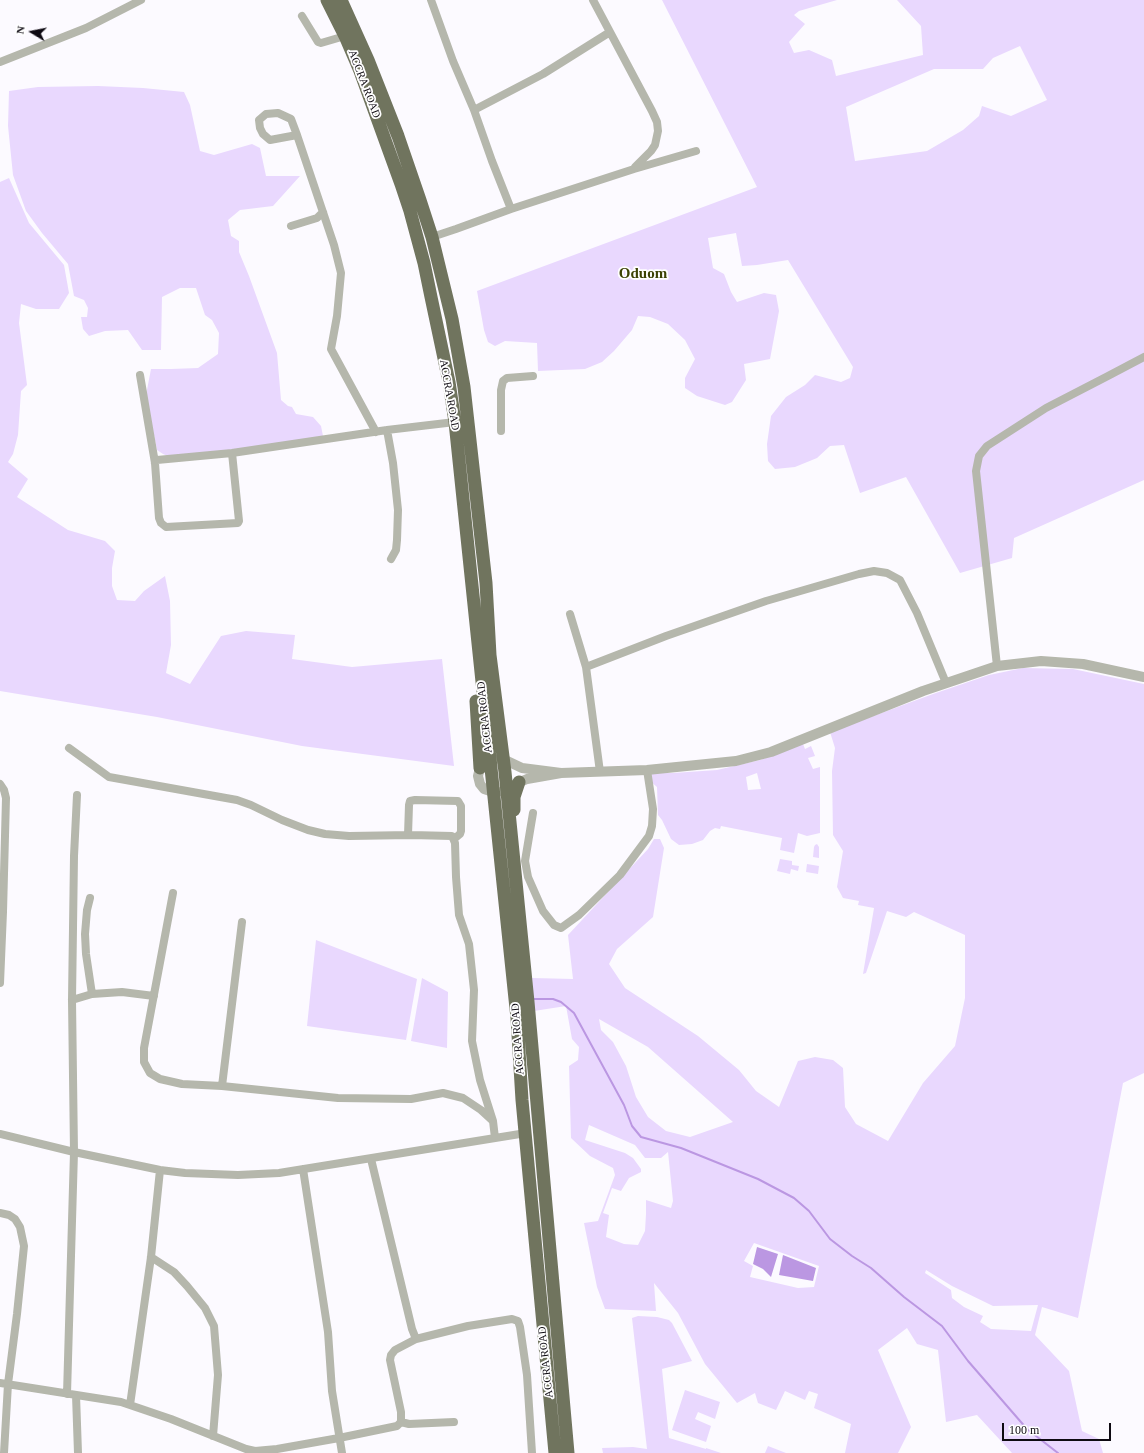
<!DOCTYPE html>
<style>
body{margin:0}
#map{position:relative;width:1144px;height:1453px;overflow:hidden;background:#fcfaff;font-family:"Times New Roman",serif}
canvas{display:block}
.north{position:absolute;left:12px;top:12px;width:40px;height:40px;-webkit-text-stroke:3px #fff;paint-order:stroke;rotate:280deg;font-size:11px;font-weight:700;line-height:16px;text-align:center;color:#0e0a12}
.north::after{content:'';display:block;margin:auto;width:14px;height:18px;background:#0e0a12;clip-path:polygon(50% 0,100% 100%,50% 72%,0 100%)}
.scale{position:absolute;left:1002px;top:1423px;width:109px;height:18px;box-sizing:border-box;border:2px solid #0e0a12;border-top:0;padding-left:5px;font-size:12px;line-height:14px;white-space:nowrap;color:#0e0a12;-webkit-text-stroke:3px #fff;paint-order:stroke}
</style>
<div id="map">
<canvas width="1144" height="1453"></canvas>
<div class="north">N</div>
<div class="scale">100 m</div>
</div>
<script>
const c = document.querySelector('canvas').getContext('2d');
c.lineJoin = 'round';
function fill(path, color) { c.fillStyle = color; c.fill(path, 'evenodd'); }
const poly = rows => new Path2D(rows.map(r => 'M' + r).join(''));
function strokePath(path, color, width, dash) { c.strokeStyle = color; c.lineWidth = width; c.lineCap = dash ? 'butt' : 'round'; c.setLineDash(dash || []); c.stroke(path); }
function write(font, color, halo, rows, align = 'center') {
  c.font = font + ' "Times New Roman",serif'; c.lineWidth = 3.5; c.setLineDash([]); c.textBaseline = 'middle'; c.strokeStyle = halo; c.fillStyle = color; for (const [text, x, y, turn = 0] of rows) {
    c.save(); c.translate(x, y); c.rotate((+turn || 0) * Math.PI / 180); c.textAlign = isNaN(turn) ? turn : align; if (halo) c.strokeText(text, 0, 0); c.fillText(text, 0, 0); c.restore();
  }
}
fill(poly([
 [662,0,837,0,799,11,794,15,805,24,789,42,794,53,809,50,832,60,836,76,923,55,921,26,897,0,1144,0,1144,480,1014,538,1012,558,960,573,906,477,860,493,844,445,830,446,817,458,795,467,775,469,768,461,767,444,771,416,786,397,805,385,815,375,841,382,850,378,853,367,788,260,757,265,742,266,736,233,708,238,713,268,724,274,731,292,737,302,764,293,776,295,779,311,770,359,744,364,746,380,732,402,725,405,697,396,685,388,685,378,695,359,685,340,668,324,650,317,638,316,632,330,614,351,602,362,585,369,538,371,537,343,505,341,495,346,488,342,484,330,477,291,757,187],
 [1020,46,1047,100,1011,116,982,106,979,116,963,130,927,151,855,161,846,107,934,69,983,69,993,58],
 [98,86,143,88,184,92,190,105,200,151,214,155,252,144,260,148,266,176,300,176,273,206,240,210,228,220,231,236,239,241,239,252,249,276,277,353,281,400,288,406,292,407,296,414,313,417,321,426,323,436,271,445,170,457,163,454,157,450,146,395,151,369,171,369,198,368,218,354,219,333,212,320,205,315,196,288,180,288,162,297,161,350,142,350,128,330,105,331,89,336,83,329,81,317,87,317,88,308,84,300,74,296,68,264,42,233,26,211,13,175,8,126,9,91,38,87],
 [9,178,29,223,64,265,69,293,59,309,36,309,21,304,19,323,27,385,21,391,18,435,13,454,8,462,28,479,17,497,68,530,105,541,115,551,112,568,112,586,117,600,135,601,144,591,165,576,170,601,171,645,166,673,190,684,221,636,246,631,295,635,292,659,352,667,442,659,454,766,302,746,157,717,0,691,0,182],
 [1023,668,1073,669,1144,684,1144,1073,1123,1083,1078,1318,1042,1307,1035,1335,1069,1371,1082,1431,1099,1439,1103,1453,1012,1453,977,1415,946,1422,938,1350,917,1344,907,1328,878,1350,911,1427,898,1453,845,1453,851,1424,814,1408,818,1394,809,1391,805,1400,785,1391,776,1410,758,1403,755,1393,737,1403,705,1364,678,1313,654,1283,656,1311,605,1309,597,1287,584,1223,598,1221,615,1175,613,1168,590,1156,571,1138,569,1066,578,1060,579,1047,572,1039,566,1006,534,1011,532,978,573,979,568,935,648,849,654,839,660,839,664,848,653,917,617,949,609,964,625,988,698,1036,739,1070,756,1091,779,1107,798,1061,815,1057,833,1060,843,1068,845,1107,856,1124,888,1141,923,1083,955,1046,965,998,965,935,914,912,906,917,887,911,866,973,863,974,874,908,858,905,859,901,843,898,837,887,843,851,833,835,832,771,835,748,830,732,933,694,989,675],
 [599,1019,648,1047,733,1122,690,1137,666,1131,648,1117,636,1097,626,1066,613,1042,601,1030],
 [589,1125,635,1145,645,1158,661,1158,668,1152,673,1201,671,1208,646,1200,646,1214,645,1231,638,1245,624,1244,606,1237,609,1215,603,1213,612,1188,621,1191,629,1178,641,1172,641,1169,633,1158,625,1153,585,1140],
 [754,1243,819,1266,814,1287,798,1288,750,1277,753,1266,744,1261],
 [926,1270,952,1286,993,1306,1038,1305,1031,1331,991,1329,980,1322,983,1316,964,1307,952,1298,951,1290,925,1273],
 [803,744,805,749,811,746,815,756,808,758,813,769,820,767,820,833,807,836,798,833,794,853,780,850,782,838,721,826,720,829,715,828,710,831,703,840,692,844,679,845,671,839,662,820,658,815,657,787,650,781,651,773,673,773,717,770,760,760],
 [757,773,761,789,748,790,746,777],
 [817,844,819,847,819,858,813,857,814,847,815,845],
 [780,859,792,861,792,865,799,866,798,871,791,869,790,874,777,871],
 [807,864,819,866,818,874,806,872],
 [316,940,417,979,406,1040,307,1026],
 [422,978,448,992,447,1048,411,1041],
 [638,1316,657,1317,669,1320,672,1323,692,1361,662,1369,669,1438,706,1449,706,1448,721,1453,603,1453,602,1448,633,1447,647,1449,632,1318],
 [685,1390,720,1402,715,1419,698,1412,695,1419,711,1426,706,1442,672,1430],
 [768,1446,786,1453,765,1453]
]), '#e9d8fe');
fill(poly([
 [757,1247,778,1254,771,1277,763,1269,753,1264],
 [783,1255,816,1268,813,1281,779,1275]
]), '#bb97e2');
strokePath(poly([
 [533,999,553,999,561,1002,574,1013,624,1105,632,1126,641,1137,681,1148,758,1179,794,1198,809,1211,830,1239,852,1256,871,1268,904,1297,942,1326,968,1361,1027,1429,1058,1453]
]), '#bb97e2', 2);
strokePath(poly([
 [431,0,453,61,474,110,492,161,511,209],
 [593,0,652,111,657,122,658,131,655,145,651,151,635,167],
 [302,16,318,42,321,43,345,36],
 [0,62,86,28,141,0],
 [474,110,543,74,610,32],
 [297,135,270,140,263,134,260,128,259,120,266,114,278,113,291,119,297,135,334,245,341,273,337,316,331,349,376,432],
 [291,226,317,218,323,212],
 [432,237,456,229,511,209,634,169,696,151],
 [140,375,155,463,159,518,161,523,166,527,238,523,239,521,232,453],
 [387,430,393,463,398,510,397,540,396,550,391,559],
 [501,431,501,390,503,381,507,378,533,376],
 [155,463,157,460,232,453,387,430,455,422],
 [570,614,586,667,600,772],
 [997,666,976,471,979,456,987,446,1046,408,1106,377,1144,357],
 [586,667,666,636,766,601,859,574,874,571,887,573,900,580,917,613,946,683],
 [69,748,109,777,237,800,251,805,282,820,308,830,325,834,349,836,411,835,452,836,455,843,456,877,459,915,469,944,474,990,472,1041,480,1080,493,1121],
 [0,784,4,790,6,798,3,912,0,983],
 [533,813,525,861,528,877,543,911,554,925,561,928,579,915,620,875,649,836,652,826,653,809,647,770],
 [408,835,409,805,410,801,415,800,458,801,461,806,461,831,460,834,454,839],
 [173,893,144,1048,144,1062,150,1073,160,1079,182,1084,222,1086,338,1098,411,1099,443,1093,463,1098,481,1110,493,1121,495,1138],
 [90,898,87,910,85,934,86,954,92,994],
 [72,1000,92,994,122,992,154,996],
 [222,1086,242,922],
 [0,1134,74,1152,160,1170,185,1173,238,1175,279,1173,526,1133],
 [371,1159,412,1329,416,1339],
 [303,1169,328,1332,332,1391,342,1453],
 [0,1213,9,1215,15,1219,20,1227,24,1246,17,1314,8,1384,4,1453],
 [151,1257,174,1272,187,1286,205,1308,214,1326,218,1375,213,1436],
 [0,1383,121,1402,171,1419,246,1449,255,1451,277,1449,339,1438,397,1426,401,1422,401,1412,390,1360,391,1355,395,1350,416,1339,468,1326,512,1319,518,1321,520,1327,527,1375,532,1453],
 [67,1394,74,1152,72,1000,74,856,77,795],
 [76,1395,78,1453],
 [130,1405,151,1257,160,1170],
 [401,1422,409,1424,454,1422]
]), '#b5b7ac', 8);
strokePath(poly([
 [499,759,503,759,522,768,561,773,647,770,736,761,771,752,923,691,997,666,1041,661,1083,664,1144,677],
 [484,763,480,768,478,776,480,784,484,789,493,792,498,792],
 [513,785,527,779,561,773]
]), '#b5b7ac', 10);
strokePath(poly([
 [327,0,345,36,360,71,401,184,410,211,424,263,431,297,449,382,455,422,517,1018,522,1100,555,1453],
 [341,0,368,60,398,136,420,200,432,237,452,319,464,387,486,583,490,655,505,772,528,1002,568,1453],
 [476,701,480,768],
 [514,810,514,797,519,782]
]), '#70745e', 13);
write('11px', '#0e0a12', '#fff', [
 ["ACCRA ROAD",364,84,69],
 ["ACCRA ROAD",449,395,80],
 ["ACCRA ROAD",485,717,-96],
 ["ACCRA ROAD",518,1039,-94],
 ["ACCRA ROAD",546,1362,-96]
]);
write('bold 15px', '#3c4204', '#fff', [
 ["Oduom",643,274]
]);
</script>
